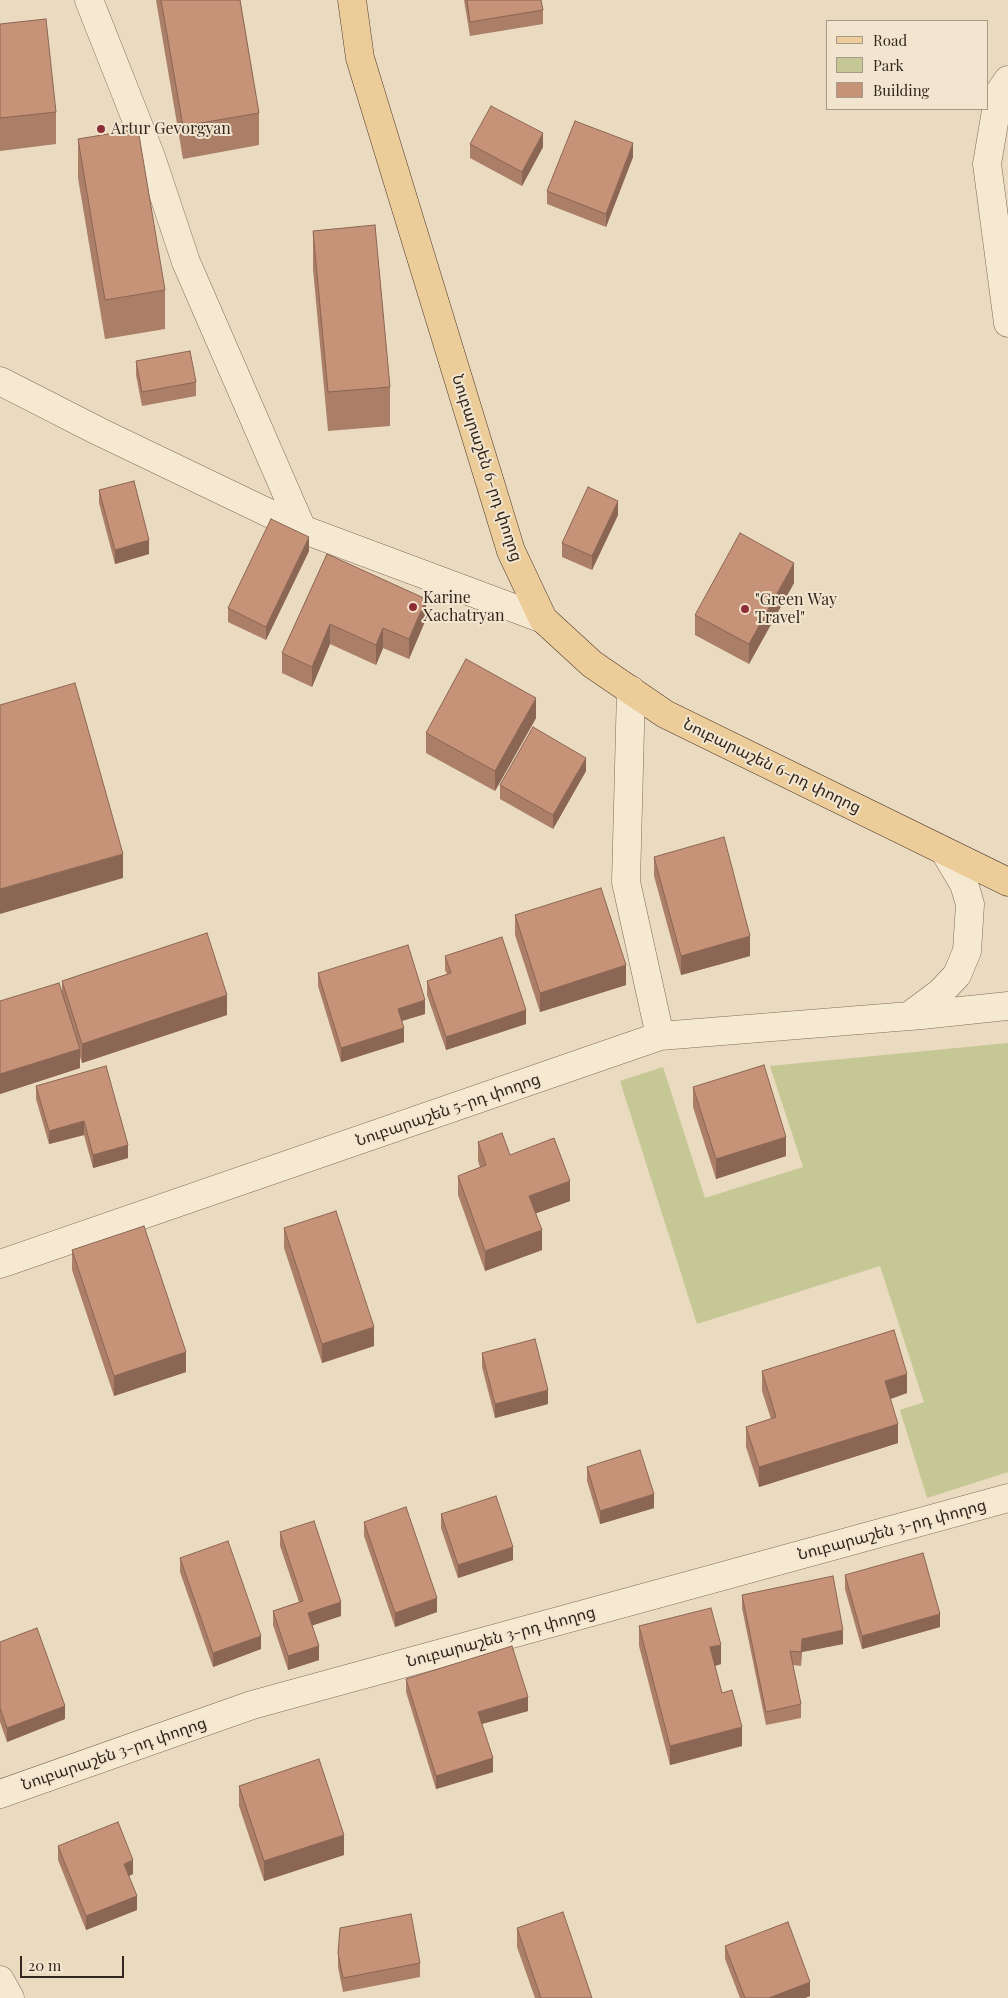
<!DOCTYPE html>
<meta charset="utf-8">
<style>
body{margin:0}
#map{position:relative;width:1008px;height:1998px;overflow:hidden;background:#eadac0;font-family:"Playfair Display",serif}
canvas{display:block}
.legend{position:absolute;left:826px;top:20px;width:162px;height:90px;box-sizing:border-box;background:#f2e5cf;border:1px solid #a69988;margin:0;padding:6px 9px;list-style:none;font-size:15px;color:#33261d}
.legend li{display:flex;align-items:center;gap:10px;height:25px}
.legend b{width:25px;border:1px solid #a69988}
.scale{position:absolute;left:20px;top:1956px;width:104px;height:22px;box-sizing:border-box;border:2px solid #33261d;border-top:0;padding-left:6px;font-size:15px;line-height:18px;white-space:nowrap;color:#33261d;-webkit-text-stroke:4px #f2e5cf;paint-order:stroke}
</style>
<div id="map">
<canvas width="1008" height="1998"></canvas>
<ul class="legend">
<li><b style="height:6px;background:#eccc99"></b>Road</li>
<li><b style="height:14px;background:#c5c795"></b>Park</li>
<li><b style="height:14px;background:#c69278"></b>Building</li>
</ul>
<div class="scale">20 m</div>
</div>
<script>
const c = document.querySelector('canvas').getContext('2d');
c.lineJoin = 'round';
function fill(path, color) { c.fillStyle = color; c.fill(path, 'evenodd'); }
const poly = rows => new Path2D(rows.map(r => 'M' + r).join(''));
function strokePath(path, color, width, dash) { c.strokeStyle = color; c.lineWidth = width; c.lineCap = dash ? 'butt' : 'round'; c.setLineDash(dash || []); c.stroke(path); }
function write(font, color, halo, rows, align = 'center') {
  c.font = font + ' "Playfair Display","Noto Sans Armenian",serif'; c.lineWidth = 4; c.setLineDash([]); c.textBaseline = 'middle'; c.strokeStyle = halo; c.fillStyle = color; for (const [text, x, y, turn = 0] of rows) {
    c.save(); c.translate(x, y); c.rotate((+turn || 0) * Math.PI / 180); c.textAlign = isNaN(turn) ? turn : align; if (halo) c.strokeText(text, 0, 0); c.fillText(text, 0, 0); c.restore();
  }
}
fill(poly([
 [1008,1043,1008,1472,927,1498,900,1410,924,1402,880,1266,697,1324,620,1081,663,1067,705,1198,803,1167,770,1066]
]), '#c5c795');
const minor = poly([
 [89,0,151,157,186,262,302,529],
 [1008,80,999,93,987,164,1008,323],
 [0,381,98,431,302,529,543,619],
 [631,690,626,882,660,1036],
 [909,1016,940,993,957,975,967,951,970,904,964,884,945,852],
 [0,1264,660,1036,922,1015,1008,1006],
 [0,1794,252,1705,1008,1498],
 [0,1980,10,1998]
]);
const major = poly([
 [352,0,360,58,511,551,543,619,592,664,665,714,1008,882]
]);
strokePath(minor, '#826c59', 29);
strokePath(major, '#503b2d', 29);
strokePath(minor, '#f6e9d2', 28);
strokePath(major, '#eccc99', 28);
fill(poly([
 [156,0,240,0,259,113,259,145,183,159],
 [464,0,541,0,543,10,543,24,470,36],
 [0,24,56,112,56,144,0,151],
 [78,139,165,290,165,329,105,339,78,178],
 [470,144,543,147,522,186,470,158],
 [633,157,606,227,547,204,547,191],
 [313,231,390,387,390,426,328,431,313,269],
 [136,361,196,382,196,396,142,406,136,375],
 [99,490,149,554,115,564,99,503],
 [618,515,592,570,562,557,562,543],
 [309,551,266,640,228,622,228,608],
 [327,554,426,619,409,659,383,648,376,665,330,644,312,687,282,673,282,653],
 [794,583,749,664,695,635,695,615],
 [536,718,495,791,426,753,426,733],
 [586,771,553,829,500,799,500,785],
 [654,857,750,956,681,975,654,876],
 [515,915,626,985,540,1012,515,935],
 [445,956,526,1024,446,1050,427,995,427,981,447,974,445,970],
 [318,973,425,1014,402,1021,404,1042,341,1062,318,986],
 [62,981,227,1015,82,1063,80,1057,80,1068,0,1094,0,1001,62,990],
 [106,1066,128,1158,93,1168,84,1135,49,1144,36,1099,36,1086],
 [693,1087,786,1156,716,1179,693,1107],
 [478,1142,510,1155,570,1201,536,1213,542,1250,485,1271,458,1195,458,1176,480,1167,478,1161],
 [284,1228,374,1346,322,1363,284,1248],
 [72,1250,186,1372,114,1396,72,1270],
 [482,1353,548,1404,495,1418,482,1367],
 [762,1371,907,1393,890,1399,898,1443,759,1487,746,1447,746,1427,771,1419,762,1391],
 [587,1467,654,1508,600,1524,587,1481],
 [441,1514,513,1560,458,1578,441,1528],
 [364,1522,437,1612,395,1627,364,1536],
 [280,1532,341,1616,312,1625,319,1660,288,1670,273,1625,273,1611,299,1602,280,1546],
 [180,1558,261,1649,213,1667,180,1572],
 [845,1575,940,1627,862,1649,845,1589],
 [742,1595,843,1644,802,1652,801,1666,793,1665,801,1704,801,1718,766,1725,742,1608],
 [639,1626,721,1664,715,1666,722,1693,742,1746,670,1765,639,1646],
 [0,1642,65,1719,7,1742,0,1722],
 [406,1679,528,1711,482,1724,493,1772,436,1789,406,1692],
 [239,1786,344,1855,264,1881,239,1806],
 [58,1846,133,1874,129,1876,137,1910,86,1930,58,1860],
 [517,1928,592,1998,535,1998,517,1947],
 [725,1946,810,1996,805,1998,740,1998,725,1959],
 [338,1953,420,1963,420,1977,343,1992,338,1967]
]), '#aa7e67');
fill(poly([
 [543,133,543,147,522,186,522,172],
 [633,143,633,157,606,227,606,214],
 [618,501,618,515,592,570,592,556],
 [309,537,309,551,266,640,266,627],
 [149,540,149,554,115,564,115,550],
 [794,563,794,583,749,664,749,644],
 [426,599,426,619,409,659,409,639],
 [330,624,330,644,312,687,312,667],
 [383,628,383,648,376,665,376,645],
 [536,698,536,718,495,791,495,771],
 [586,758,586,771,553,829,553,815],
 [123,854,123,878,0,914,0,889],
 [750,936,750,956,681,975,681,956],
 [626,965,626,985,540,1012,540,993],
 [227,995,227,1015,82,1063,82,1044],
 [425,1000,425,1014,398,1022,398,1009],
 [526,1010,526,1024,446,1050,446,1037],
 [404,1028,404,1042,341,1062,341,1048],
 [80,1049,80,1068,0,1094,0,1074],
 [84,1121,84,1135,49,1144,49,1131],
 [786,1137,786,1156,716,1179,716,1159],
 [128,1145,128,1158,93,1168,93,1155],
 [570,1181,570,1201,529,1216,529,1196],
 [542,1230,542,1250,485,1271,485,1251],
 [374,1327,374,1346,322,1363,322,1344],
 [186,1352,186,1372,114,1396,114,1376],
 [907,1374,907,1393,885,1401,885,1381],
 [548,1390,548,1404,495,1418,495,1404],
 [898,1424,898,1443,759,1487,759,1467],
 [654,1494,654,1508,600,1524,600,1511],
 [513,1547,513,1560,458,1578,458,1565],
 [437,1598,437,1612,395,1627,395,1613],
 [341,1602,341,1616,308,1627,308,1613],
 [940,1614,940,1627,862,1649,862,1636],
 [843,1630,843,1644,802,1652,801,1666,802,1639],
 [261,1636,261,1649,213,1667,213,1653],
 [721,1645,721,1664,710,1667,710,1647],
 [319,1646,319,1660,288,1670,288,1656],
 [528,1697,528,1711,478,1725,478,1712],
 [65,1706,65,1719,7,1742,7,1728],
 [742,1727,742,1746,670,1765,670,1746],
 [493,1758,493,1772,436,1789,436,1776],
 [344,1835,344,1855,264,1881,264,1861],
 [133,1860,133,1874,124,1878,124,1864],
 [137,1896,137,1910,86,1930,86,1916],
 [810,1982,810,1996,805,1998,769,1998]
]), '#8b6654');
const building = poly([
 [161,0,240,0,259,113,183,126,161,0],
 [467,0,541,0,543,10,470,22,467,0],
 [46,19,56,112,0,118,0,24,46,19],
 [491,106,543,133,522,172,470,144,491,106],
 [575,121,633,143,606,214,547,191,575,121],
 [138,129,165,290,105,300,78,139,138,129],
 [375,225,390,387,328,392,313,231,375,225],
 [190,351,196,382,142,392,136,361,190,351],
 [134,481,149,540,115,550,99,490,134,481],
 [588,487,618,501,592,556,562,543,588,487],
 [271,519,309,537,266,627,228,608,271,519],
 [740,533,794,563,749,644,695,615,740,533],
 [327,554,426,599,409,639,383,628,376,645,330,624,312,667,282,653,327,554],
 [466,659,536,698,495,771,426,733,466,659],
 [75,683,123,854,0,889,0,705,75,683],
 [533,727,586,758,553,815,500,785,533,727],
 [724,837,750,936,681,956,654,857,724,837],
 [601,888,626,965,540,993,515,915,601,888],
 [207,933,227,995,82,1044,62,981,207,933],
 [502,937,526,1010,446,1037,427,981,451,973,445,956,502,937],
 [408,945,425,1000,398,1009,404,1028,341,1048,318,973,408,945],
 [59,983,80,1049,0,1074,0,1001,59,983],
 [764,1065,786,1137,716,1159,693,1087,764,1065],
 [106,1066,128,1145,93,1155,84,1121,49,1131,36,1086,106,1066],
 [502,1133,510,1155,554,1138,570,1181,529,1196,542,1230,485,1251,458,1176,486,1165,478,1142,502,1133],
 [336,1211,374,1327,322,1344,284,1228,336,1211],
 [144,1226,186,1352,114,1376,72,1250,144,1226],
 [894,1330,907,1374,885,1381,898,1424,759,1467,746,1427,776,1417,762,1371,894,1330],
 [535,1339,548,1390,495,1404,482,1353,535,1339],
 [640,1450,654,1494,600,1511,587,1467,640,1450],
 [496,1496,513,1547,458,1565,441,1514,496,1496],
 [406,1507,437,1598,395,1613,364,1522,406,1507],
 [314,1521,341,1602,308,1613,319,1646,288,1656,273,1611,303,1601,280,1532,314,1521],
 [228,1541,261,1636,213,1653,180,1558,228,1541],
 [923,1553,940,1614,862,1636,845,1575,923,1553],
 [833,1576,843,1630,802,1639,801,1652,790,1651,801,1704,766,1712,742,1595,833,1576],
 [711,1608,721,1645,710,1647,722,1693,732,1690,742,1727,670,1746,639,1626,711,1608],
 [37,1628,65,1706,7,1728,0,1708,0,1642,37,1628],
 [512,1646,528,1697,478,1712,493,1758,436,1776,406,1679,512,1646],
 [319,1759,344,1835,264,1861,239,1786,319,1759],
 [118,1822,133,1860,124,1864,137,1896,86,1916,58,1846,118,1822],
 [563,1912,592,1998,541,1998,517,1928,563,1912],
 [411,1914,420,1963,343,1978,338,1953,340,1928,411,1914],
 [788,1922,810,1982,769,1998,745,1998,725,1946,788,1922]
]);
fill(building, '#c69278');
strokePath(building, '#8b6654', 1);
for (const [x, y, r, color] of [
 [101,129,5,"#8d2d35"],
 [413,607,5,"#8d2d35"],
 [745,609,5,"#8d2d35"]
]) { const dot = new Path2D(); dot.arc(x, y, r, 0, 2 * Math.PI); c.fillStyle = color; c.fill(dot); strokePath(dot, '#f2e5cf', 2); }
write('16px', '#33261d', '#f2e5cf', [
 ["Artur Gevorgyan",111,129],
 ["Karine",423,598],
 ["Xachatryan",423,616],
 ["\"Green Way",755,600],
 ["Travel\"",755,618]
], 'left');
write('16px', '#33261d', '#f2e5cf', [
 ["Նուբարաշեն 6-րդ փողոց",487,468,72],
 ["Նուբարաշեն 6-րդ փողոց",772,766,26],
 ["Նուբարաշեն 5-րդ փողոց",448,1110,-19],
 ["Նուբարաշեն 3-րդ փողոց",892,1530,-15],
 ["Նուբարաշեն 3-րդ փողոց",501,1637,-15],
 ["Նուբարաշեն 3-րդ փողոց",114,1754,-19]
]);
</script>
